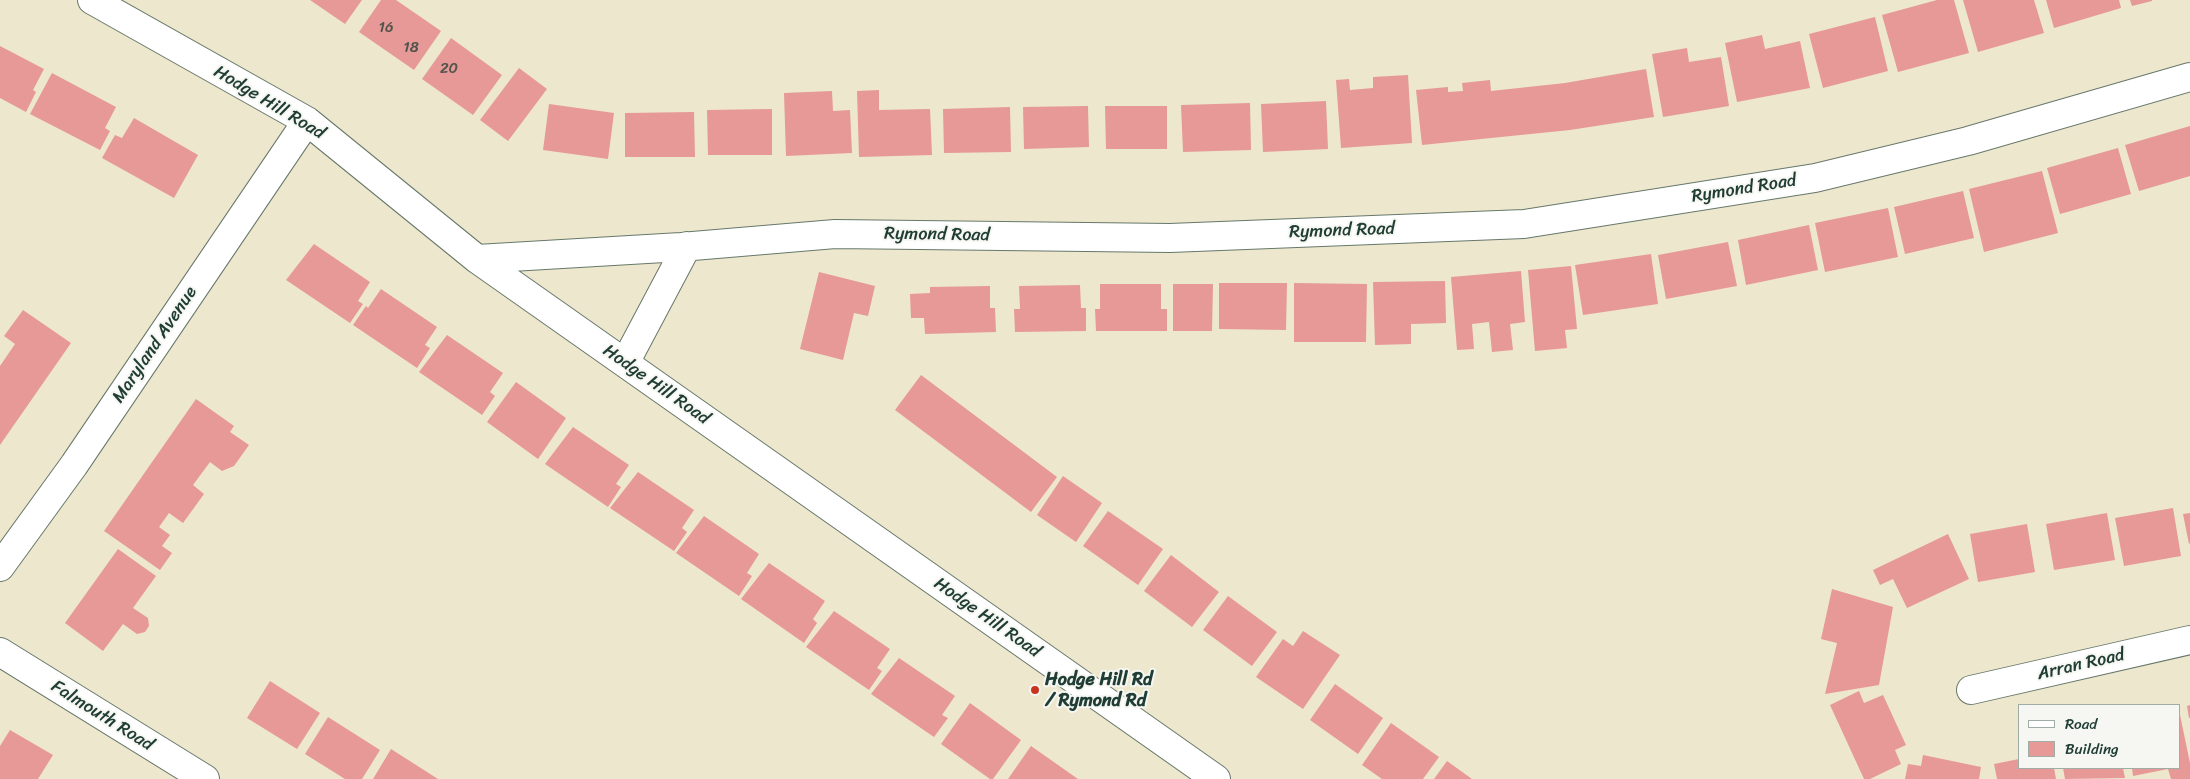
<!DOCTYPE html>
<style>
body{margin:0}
#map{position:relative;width:2190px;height:779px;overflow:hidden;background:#ede7ce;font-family:Sriracha,sans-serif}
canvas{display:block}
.legend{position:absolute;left:2018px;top:704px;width:162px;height:65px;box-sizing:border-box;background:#f6f6f2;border:1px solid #a0aca6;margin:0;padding:6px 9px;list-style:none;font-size:15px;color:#1f3d34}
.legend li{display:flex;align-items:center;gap:10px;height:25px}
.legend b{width:25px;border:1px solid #a0aca6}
</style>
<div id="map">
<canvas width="2190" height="779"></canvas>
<ul class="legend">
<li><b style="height:6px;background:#fff"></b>Road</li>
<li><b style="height:14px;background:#e69996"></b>Building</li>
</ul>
</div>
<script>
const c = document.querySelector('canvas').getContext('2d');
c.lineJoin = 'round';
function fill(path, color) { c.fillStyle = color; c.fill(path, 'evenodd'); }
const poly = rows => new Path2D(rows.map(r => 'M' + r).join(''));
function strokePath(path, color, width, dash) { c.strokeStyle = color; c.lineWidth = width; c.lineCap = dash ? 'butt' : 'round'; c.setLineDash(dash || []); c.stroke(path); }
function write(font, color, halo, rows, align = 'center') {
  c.font = font + ' Sriracha,sans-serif'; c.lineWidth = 4; c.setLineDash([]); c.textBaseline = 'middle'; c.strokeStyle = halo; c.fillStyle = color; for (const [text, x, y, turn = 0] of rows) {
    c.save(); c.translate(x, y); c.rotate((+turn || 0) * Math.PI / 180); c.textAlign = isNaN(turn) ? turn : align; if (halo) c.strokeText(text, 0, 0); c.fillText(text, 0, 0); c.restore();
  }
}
fill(poly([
 [310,0,362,0,345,24],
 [381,0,396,0,441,31,414,70,359,32],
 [1937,0,1954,0,1969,53,1898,72,1882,15],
 [1963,0,2034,0,2044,33,1978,52],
 [2046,0,2119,0,2121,8,2054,28],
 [2130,0,2152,0,2152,1,2132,6],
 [1875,17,1888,71,1823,88,1809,34],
 [1762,35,1765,49,1800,41,1810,88,1737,102,1725,43],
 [451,38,502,75,473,115,422,79],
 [0,46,44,69,33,90,36,92,26,112,0,98],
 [1687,48,1689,62,1721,57,1729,106,1663,117,1652,54],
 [519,68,547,89,508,141,480,120],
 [1646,69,1654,117,1570,130,1422,145,1416,90,1448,87,1448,92,1463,91,1462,83,1490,80,1491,91,1565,83],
 [52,73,116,107,105,128,110,131,100,150,30,114],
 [1408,75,1412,143,1341,148,1336,80,1349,79,1350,90,1373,88,1373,77],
 [879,90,879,110,930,109,932,155,859,157,857,91],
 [832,91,833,111,850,110,852,153,786,156,784,93],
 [1326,101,1328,149,1263,152,1261,104],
 [1250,103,1251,150,1183,152,1181,105],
 [549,104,614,113,608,159,543,150],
 [1088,106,1089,147,1024,149,1023,107],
 [1105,106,1167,106,1167,149,1106,149],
 [1010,107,1011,152,944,153,943,109],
 [772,109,772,155,708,155,707,110],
 [694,112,695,157,625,157,625,113],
 [134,118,198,155,174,198,102,158,115,135,122,138],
 [2190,126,2190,176,2139,191,2125,145],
 [2118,148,2131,194,2060,214,2047,168],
 [2042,171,2058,233,1984,252,1969,189],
 [1963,191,1974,238,1905,254,1894,207],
 [1888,208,1898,257,1825,272,1815,223],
 [1809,225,1818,270,1746,285,1738,240],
 [1728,242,1737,286,1666,299,1658,255],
 [314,244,370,282,358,301,363,304,350,323,286,280],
 [1651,254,1658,304,1583,315,1575,265],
 [1571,266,1577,329,1565,330,1567,348,1535,351,1528,270],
 [1521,271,1525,322,1510,324,1513,350,1492,352,1489,322,1472,324,1474,349,1457,350,1451,277],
 [819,272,875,286,868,316,854,313,843,360,800,349],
 [1445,281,1446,323,1411,324,1411,344,1375,345,1373,282],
 [1219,283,1287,283,1286,330,1219,329],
 [1294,283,1367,284,1366,342,1294,342],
 [1100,284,1161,284,1161,309,1167,309,1167,331,1096,331,1095,309,1100,309],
 [1173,284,1213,284,1212,331,1173,331],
 [1080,285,1081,308,1086,308,1086,331,1015,332,1014,309,1020,309,1019,286],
 [990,286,990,308,995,308,996,332,925,334,924,318,911,318,910,294,930,293,930,287],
 [381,289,437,327,425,345,430,348,417,368,353,325,366,306,368,308],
 [23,310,71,343,0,445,0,366,15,344,4,336],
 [447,335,503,373,490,392,495,396,482,415,419,372],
 [921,375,1057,477,1031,512,895,410],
 [516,382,566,418,538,459,487,422],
 [196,399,234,426,230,432,249,445,234,466,222,471,210,462,193,485,204,494,183,523,169,513,159,527,170,535,162,546,172,553,160,570,104,531],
 [573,427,629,465,616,484,621,487,608,507,545,464],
 [638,472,694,510,682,528,687,532,674,551,610,508],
 [1063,476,1102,503,1076,542,1037,515],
 [2173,508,2181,556,2124,566,2115,518],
 [1108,511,1163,549,1138,585,1083,546],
 [2107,513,2115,560,2054,570,2046,524],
 [2190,513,2190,543,2189,544,2183,514],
 [704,516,759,554,747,573,752,576,739,596,676,553],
 [2027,524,2035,572,1978,582,1970,534],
 [1948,534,1969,579,1907,608,1893,579,1880,585,1873,570],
 [118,549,156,576,133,608,148,618,149,626,145,632,137,634,123,624,103,651,65,623],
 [1171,555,1219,592,1192,627,1144,591],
 [769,563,825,601,813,619,817,623,804,643,741,599],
 [1832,589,1893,607,1879,685,1825,694,1837,643,1821,639],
 [1228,596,1277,632,1252,666,1203,630],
 [834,611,890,649,877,668,882,671,869,690,806,647],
 [1303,631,1340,655,1303,709,1256,677,1283,639,1293,646],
 [899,658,955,696,942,715,948,718,934,737,871,694],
 [270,681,320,713,297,749,247,718],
 [1335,684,1383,718,1358,754,1310,720],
 [1859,691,1864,703,1883,695,1906,745,1895,750,1901,764,1870,779,1864,779,1830,705],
 [970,703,1021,740,993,779,990,779,941,744],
 [2190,705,2190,718,2189,718,2187,706],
 [2180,715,2190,763,2190,779,2171,779,2168,769,2133,776,2132,768,2179,768],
 [328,717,380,750,362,779,345,779,305,754],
 [1391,723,1439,757,1423,779,1382,779,1362,765],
 [10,730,53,755,38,779,0,779,0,746],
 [1031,746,1078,779,1008,779],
 [391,749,438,779,373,779],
 [1923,755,1981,767,1979,779,1905,779,1908,764,1921,766],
 [2019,759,2019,768,2054,768,2056,779,1997,779,1994,764],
 [1447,761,1472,779,1434,779],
 [2063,768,2123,768,2125,778,2065,779]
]), '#e69996');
const minor = poly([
 [92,0,307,121,477,259,1216,779],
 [477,259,681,247,835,234,1170,238,1524,224,1815,178,1968,141,2190,77],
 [625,363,687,246],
 [0,567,74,465,307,121],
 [0,652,205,779],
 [1971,690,2190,640]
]);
strokePath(minor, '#67786a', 30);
strokePath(minor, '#fff', 28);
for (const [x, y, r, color] of [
 [1035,690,5,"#c8321e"]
]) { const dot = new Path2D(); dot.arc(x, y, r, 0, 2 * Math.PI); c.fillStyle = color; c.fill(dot); strokePath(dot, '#f6f6f2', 2); }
write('15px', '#51544c', null, [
 ["16",386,28],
 ["18",411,48],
 ["20",449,69]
]);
write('18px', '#1f3d34', '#f6f6f2', [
 ["Hodge Hill Road",269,103,31],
 ["Rymond Road",1744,189,-9],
 ["Rymond Road",1342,231,-2],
 ["Rymond Road",937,235,1],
 ["Maryland Avenue",155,345,-56],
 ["Hodge Hill Road",656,385,35],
 ["Hodge Hill Road",987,618,35],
 ["Arran Road",2081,665,-13],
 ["Falmouth Road",102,716,32]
]);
write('bold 18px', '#1f3d34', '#f6f6f2', [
 ["Hodge Hill Rd",1045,680],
 ["/ Rymond Rd",1045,701]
], 'left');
</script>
